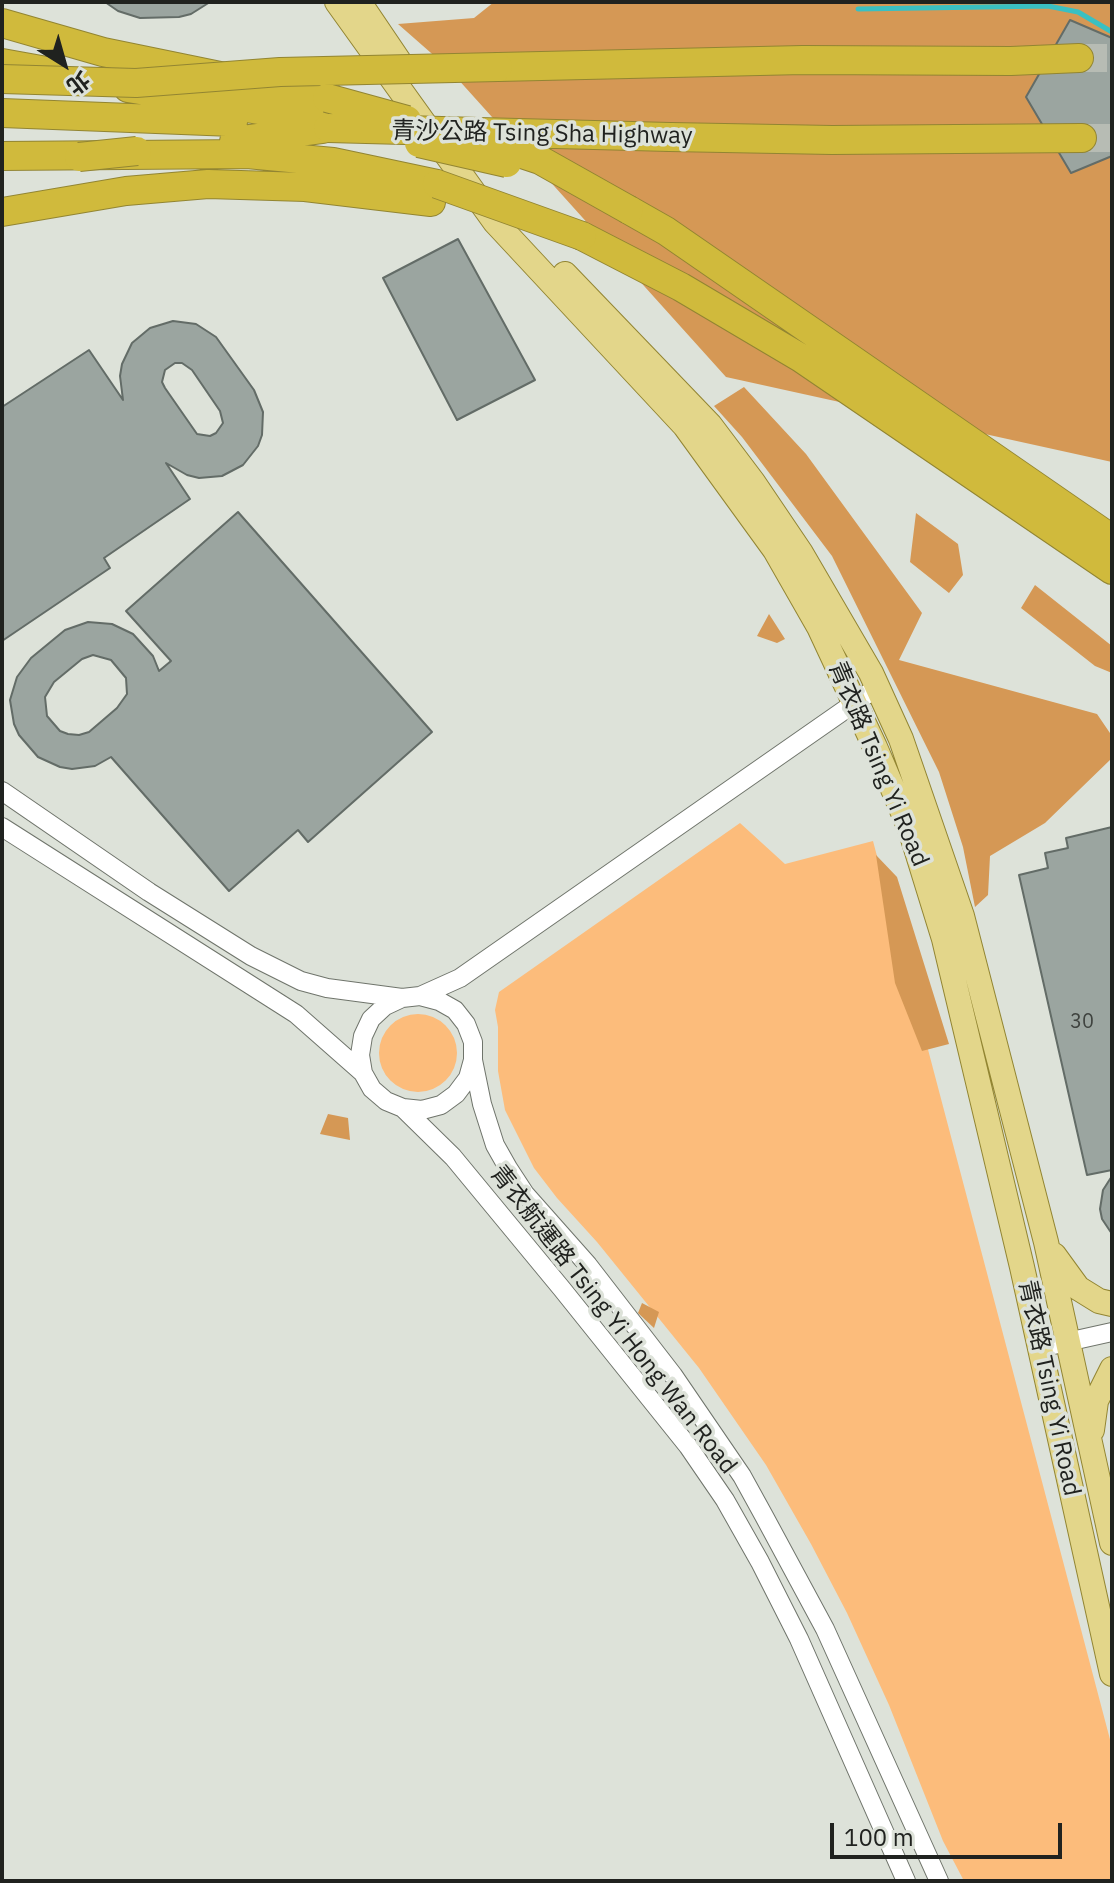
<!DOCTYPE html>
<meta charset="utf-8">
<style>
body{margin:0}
#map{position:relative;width:1114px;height:1883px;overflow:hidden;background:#dde2d9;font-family:"IBM Plex Sans","Noto Sans TC",sans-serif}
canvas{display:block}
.frame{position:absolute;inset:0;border:4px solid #20221f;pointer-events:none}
.north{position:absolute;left:24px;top:24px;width:80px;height:80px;-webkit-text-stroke:6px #dde2d9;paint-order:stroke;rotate:143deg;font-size:22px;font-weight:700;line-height:32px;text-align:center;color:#20221f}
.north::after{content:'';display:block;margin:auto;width:28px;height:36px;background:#20221f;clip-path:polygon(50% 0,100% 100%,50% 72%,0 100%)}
.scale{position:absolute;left:830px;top:1823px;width:232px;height:36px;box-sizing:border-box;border:4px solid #20221f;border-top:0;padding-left:10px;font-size:24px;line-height:28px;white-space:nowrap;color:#20221f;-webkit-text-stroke:6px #dde2d9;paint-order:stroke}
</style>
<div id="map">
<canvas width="1114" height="1883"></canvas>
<div class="frame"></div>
<div class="north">北</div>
<div class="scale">100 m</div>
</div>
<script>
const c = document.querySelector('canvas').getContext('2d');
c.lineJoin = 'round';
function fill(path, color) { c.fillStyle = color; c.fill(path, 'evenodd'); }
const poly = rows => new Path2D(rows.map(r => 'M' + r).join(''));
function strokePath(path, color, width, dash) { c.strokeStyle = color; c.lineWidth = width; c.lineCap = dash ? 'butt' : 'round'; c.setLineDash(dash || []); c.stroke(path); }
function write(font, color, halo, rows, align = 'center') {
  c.font = font + ' "IBM Plex Sans","Noto Sans TC",sans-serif'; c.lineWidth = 7; c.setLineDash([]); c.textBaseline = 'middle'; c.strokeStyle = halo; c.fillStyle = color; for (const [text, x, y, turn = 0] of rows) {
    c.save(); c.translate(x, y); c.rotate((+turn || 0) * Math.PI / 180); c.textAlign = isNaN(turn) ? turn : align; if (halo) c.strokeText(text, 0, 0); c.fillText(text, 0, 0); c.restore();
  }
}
fill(poly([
 [740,823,785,864,873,841,1112,1747,1112,1881,964,1881,943,1841,889,1705,847,1613,811,1544,766,1465,699,1368,597,1242,557,1198,534,1168,505,1110,498,1071,498,1027,495,1010,499,992],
 '379 1053a39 39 0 1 1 78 0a39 39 0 1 1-78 0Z'
]), '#fcbc7b');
fill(poly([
 [494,2,1112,2,1112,462,726,377,447,67,398,24,474,18],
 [744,387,806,454,922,613,899,660,1097,714,1112,736,1112,758,1045,823,990,856,988,895,975,907,963,847,939,772,832,556,742,437,714,406],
 [916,513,958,544,963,575,949,593,910,562],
 [1035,585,1112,646,1112,673,1095,666,1021,608],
 [769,614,785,639,777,643,757,636],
 [876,855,897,877,949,1044,922,1051,895,983],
 [328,1114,348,1118,350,1140,320,1134],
 [642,1303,659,1312,654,1328,638,1313]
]), '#d59855');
strokePath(poly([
 [858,9,1048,6,1078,12,1112,32]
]), '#3ac0c2', 5);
const building = poly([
 [105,2,210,2,191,14,179,17,140,18,118,11,105,2],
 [1070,20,1112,38,1112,156,1071,173,1026,97,1070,20],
 [458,239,535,380,457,420,383,278,458,239],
 [173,321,196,324,216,337,254,390,263,412,262,435,258,446,243,465,222,476,199,478,187,475,166,463,190,499,104,558,110,568,2,641,2,407,89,350,123,400,120,376,122,364,132,343,150,328,173,321],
 [175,363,182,363,192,370,220,411,223,423,216,433,210,436,197,434,165,388,162,382,165,370,175,363],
 [238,512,432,732,308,842,298,830,229,891,111,757,95,766,72,769,60,767,38,757,19,735,14,724,10,700,17,677,31,658,65,630,88,622,112,624,133,634,153,656,159,671,171,661,126,611,238,512],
 [93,655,111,660,126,678,127,694,117,708,89,732,79,735,68,734,60,731,47,716,45,697,54,682,82,659,93,655],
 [1112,827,1112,1170,1087,1175,1019,875,1048,868,1045,853,1068,848,1066,838,1112,827],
 [1112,1176,1112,1234,1102,1219,1100,1209,1103,1190,1112,1176]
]);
fill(building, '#9ba5a0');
strokePath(building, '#636c67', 2);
strokePath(poly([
 [1079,58,1112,58],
 [1082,138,1112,138]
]), '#b7bcb4', 28, [28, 14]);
const minor = poly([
 [2,791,149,892,251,956,301,981,327,988,402,998],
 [2,827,296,1014,363,1073],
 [420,996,439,1001,455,1010,466,1024,473,1042,473,1060,468,1078,456,1094,441,1105,422,1110,403,1108,386,1101,372,1089,363,1073,360,1055,363,1036,371,1019,385,1006,402,998,420,996,460,978,876,688],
 [473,1060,482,1104,495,1145,508,1168,525,1194,588,1265,673,1375,742,1476,764,1516,825,1629,939,1881],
 [403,1108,453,1157,562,1289,688,1446,725,1500,760,1562,799,1639,906,1881],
 [1040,1348,1112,1332]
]);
const major = poly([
 [337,2,495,222,685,426,775,550,819,627,875,747,910,829,944,939,1022,1267,1112,1674],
 [359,2,405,70],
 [565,274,710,425,753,482,801,553,871,673,901,739,962,916,1046,1242,1112,1543],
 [1054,1255,1078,1288,1099,1301,1112,1304],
 [1092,1430,1096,1401,1112,1369]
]);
const highway = poly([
 [2,23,103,52,327,98],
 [2,63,52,72],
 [498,67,803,60,1011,61,1079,58],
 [128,88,324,121],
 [2,113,233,122],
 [670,137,832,140,1082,138],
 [234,141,323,129],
 [2,156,247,154,333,162,437,184],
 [629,210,666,231,1112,539],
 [2,212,126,191,208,184,305,187,431,202],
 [582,236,681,287,801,358,1112,570]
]);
strokePath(minor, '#6f746b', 20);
strokePath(major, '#928532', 26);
strokePath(highway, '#928532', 30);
strokePath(minor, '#fff', 18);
strokePath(major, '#e3d68a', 24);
strokePath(highway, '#d0ba3c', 28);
const highwayBridge = poly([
 [2,79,136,83,280,72,498,67],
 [327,98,407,120],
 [328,128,670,137],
 [486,142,540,160,629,210],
 [419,143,507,163],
 [79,157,137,151],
 [437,184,582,236]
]);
strokePath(highwayBridge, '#928532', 30, []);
strokePath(highwayBridge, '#d0ba3c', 28);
write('20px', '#3f433f', null, [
 ["30",1082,1022]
]);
write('24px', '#20221f', '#dde2d9', [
 ["青沙公路 Tsing Sha Highway",542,134,1],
 ["青衣路 Tsing Yi Road",878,764,67],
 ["青衣航運路 Tsing Yi Hong Wan Road",613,1320,52],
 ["青衣路 Tsing Yi Road",1049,1388,78]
]);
</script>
